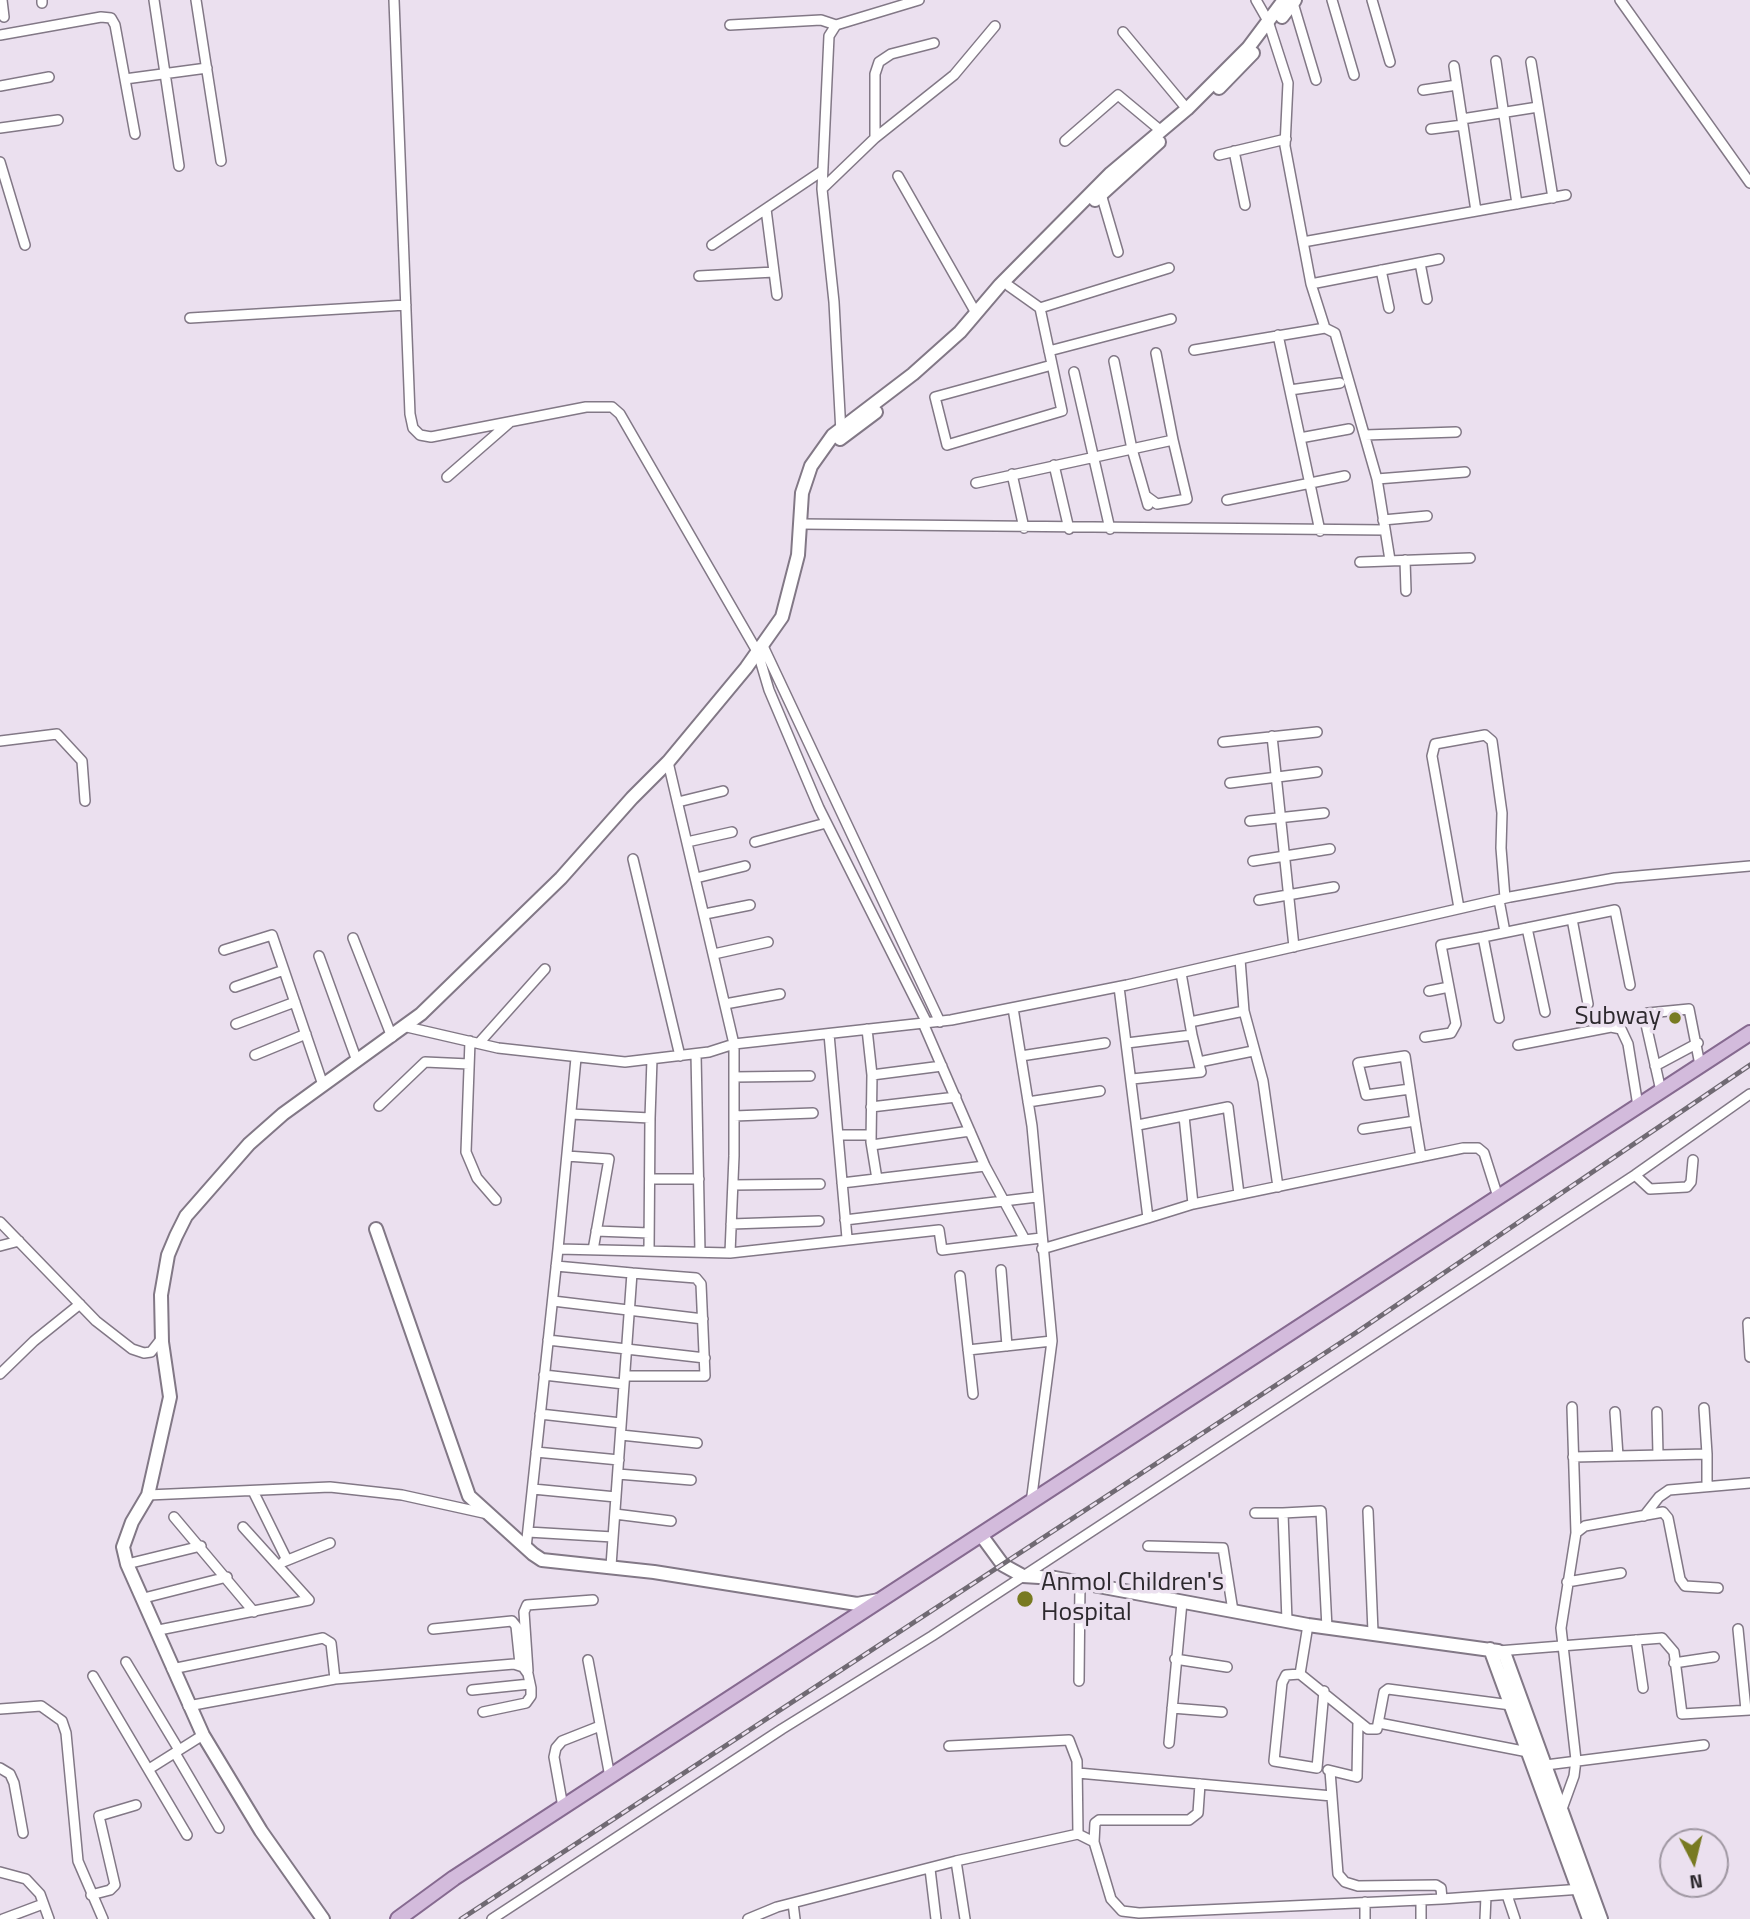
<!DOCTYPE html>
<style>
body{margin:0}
#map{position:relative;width:1750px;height:1919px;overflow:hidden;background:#ebe0ef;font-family:"Titillium Web",sans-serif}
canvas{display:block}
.north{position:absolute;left:1659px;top:1828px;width:70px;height:70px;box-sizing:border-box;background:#ebe0ef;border:2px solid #9f97a2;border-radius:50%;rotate:173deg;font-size:19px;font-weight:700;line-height:28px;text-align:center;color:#2d292e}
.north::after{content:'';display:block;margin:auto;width:24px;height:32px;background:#787a21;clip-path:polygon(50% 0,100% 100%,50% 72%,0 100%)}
</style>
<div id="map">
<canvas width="1750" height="1919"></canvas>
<div class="north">N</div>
</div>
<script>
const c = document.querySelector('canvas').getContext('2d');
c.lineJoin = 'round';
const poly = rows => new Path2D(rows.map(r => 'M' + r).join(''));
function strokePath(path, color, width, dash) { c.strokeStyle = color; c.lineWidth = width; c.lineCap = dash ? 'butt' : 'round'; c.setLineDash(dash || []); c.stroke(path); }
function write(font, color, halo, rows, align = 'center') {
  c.font = font + ' "Titillium Web",sans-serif'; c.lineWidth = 7; c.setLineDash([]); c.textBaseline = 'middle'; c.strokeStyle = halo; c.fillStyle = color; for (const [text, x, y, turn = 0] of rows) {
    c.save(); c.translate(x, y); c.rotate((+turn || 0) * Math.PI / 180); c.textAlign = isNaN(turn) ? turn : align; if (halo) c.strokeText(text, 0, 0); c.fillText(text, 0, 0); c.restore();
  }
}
const minor = poly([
 [2,0,4,17],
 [42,0,42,3],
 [154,0,179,166],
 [196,0,221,161],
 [394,0,410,414,413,428,420,435,431,437,586,407,612,407,620,414,758,653,769,690,819,808,927,1023],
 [1256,0,1268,21,1288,83,1285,146,1311,284,1325,328],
 [1332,0,1354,75],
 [1372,0,1390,62],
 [1620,0,1750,183],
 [1293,3,1316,80],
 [730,25,821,20,836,25],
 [1123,32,1187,109],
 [0,35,101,17,111,18,115,25,135,134],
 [1496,61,1517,204],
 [1531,62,1553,198],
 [1454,66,1476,211],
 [125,79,207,68],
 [0,86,49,77],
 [1423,90,1457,85],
 [1462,119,1538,107],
 [0,128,58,120],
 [1431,129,1463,125],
 [875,138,875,74,879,62,891,54,934,43],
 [1065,141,1118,95,1160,130],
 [1234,151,1245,205],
 [1219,155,1286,139],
 [0,162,25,245],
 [898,176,976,313],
 [822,189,875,138,954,75,995,26],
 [1101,194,1118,252],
 [766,209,777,295],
 [1303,242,1566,195],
 [712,245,822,171],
 [1420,263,1427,299],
 [1381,270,1389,308],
 [699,276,774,272],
 [1311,284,1439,259],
 [1009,286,1040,308,1062,411,947,445,935,397,1052,365],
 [1040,308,1169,268],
 [190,318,406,305],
 [1278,335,1320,531],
 [1194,350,1325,328,1335,333,1377,479,1390,560],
 [1049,351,1171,319],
 [1114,361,1132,449,1148,505],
 [1074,372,1110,529],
 [1290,390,1340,383],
 [841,433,834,302,822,189,829,36,836,25,919,0],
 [1365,435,1456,432],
 [1300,438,1349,429],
 [1054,465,1069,529],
 [1012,474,1024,528],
 [447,477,509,423],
 [1377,479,1465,472],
 [976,483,1173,440,1156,353],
 [1146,496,1157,504,1187,499,1173,440],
 [1227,500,1345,476],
 [1383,520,1427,516],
 [801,524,1385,530],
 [1405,560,1406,591],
 [1360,562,1470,558],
 [763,646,940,1022],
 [1272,736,1294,947],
 [0,741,57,734,82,761,85,801],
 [1223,742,1317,732],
 [668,762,734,1044,734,1156,730,1253,939,1230,942,1250,1041,1238],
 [1230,783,1317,772],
 [678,802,723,791],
 [1250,821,1324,813],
 [687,842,732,832],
 [755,842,826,823],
 [633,859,680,1056],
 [1253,861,1330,849],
 [696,878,745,866],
 [1259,900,1334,887],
 [1499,900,1505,932],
 [1459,908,1432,756,1435,744,1485,735,1492,741,1502,813,1501,848,1505,898],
 [705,914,750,905],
 [1572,919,1588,1004],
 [1527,928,1545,1012],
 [353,938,392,1037],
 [224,950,272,935,323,1085],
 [714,954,768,942],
 [319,956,357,1061],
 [1240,959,1244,1011,1263,1081,1278,1187],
 [235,987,284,970],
 [1119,987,1148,1218,1193,1204,1463,1148,1478,1148,1484,1153,1498,1197],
 [1429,991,1449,987],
 [725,1004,780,994],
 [1013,1008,1032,1126,1052,1341,1031,1503],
 [1499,1018,1483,937,1615,910,1630,985],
 [1190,1022,1244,1011],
 [923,1023,985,1166,1024,1238],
 [236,1024,295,1002],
 [407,1027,498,1048,625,1062,709,1052,734,1044,951,1020,1127,985,1510,897,1615,878,1750,866],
 [867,1029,872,1075,871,1142,877,1179],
 [829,1034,847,1238],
 [1425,1037,1451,1033,1456,1024,1441,945,1483,937],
 [470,1041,466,1152,477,1178,496,1200],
 [479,1043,545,969],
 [1127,1043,1192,1035,1181,973],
 [1518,1045,1611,1027,1621,1029,1628,1044,1638,1106],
 [696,1054,700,1252],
 [255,1055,306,1034],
 [1021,1056,1105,1043],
 [576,1058,558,1249,730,1253],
 [1199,1062,1253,1051],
 [1655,1066,1698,1043],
 [872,1075,942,1066],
 [734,1077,810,1076],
 [1132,1079,1201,1072,1192,1035],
 [1410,1089,1366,1095,1358,1063,1405,1056,1415,1121,1421,1157],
 [1661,1091,1645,1020,1648,1013,1689,1009,1700,1065],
 [1028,1102,1100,1091],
 [379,1106,425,1062,469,1064],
 [871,1107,956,1097],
 [571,1114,650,1118,652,1059],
 [734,1116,813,1113],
 [1184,1116,1193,1204],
 [1138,1125,1228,1107,1239,1194],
 [1363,1129,1415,1121],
 [838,1135,871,1135],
 [872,1145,970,1131],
 [567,1156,609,1159,593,1250],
 [1635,1175,1650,1189,1687,1187,1691,1182,1693,1160],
 [650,1179,699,1179],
 [842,1183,985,1166],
 [733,1185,820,1184],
 [845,1220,1037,1197],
 [0,1222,96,1321,132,1349,144,1353,151,1352,162,1338],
 [731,1224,819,1221],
 [596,1231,649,1233],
 [0,1246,19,1241],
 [1042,1249,1148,1218],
 [649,1251,650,1118],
 [556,1266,632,1273],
 [1001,1270,1007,1346],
 [960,1276,973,1394],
 [553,1301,703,1319],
 [1748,1323,1750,1357],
 [548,1340,705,1358],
 [968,1350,1052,1341],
 [0,1374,34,1341,80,1304],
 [544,1375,624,1384],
 [1704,1408,1707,1454],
 [1615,1412,1618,1456],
 [1657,1412,1658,1455],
 [540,1414,621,1423],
 [621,1435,697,1443],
 [536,1452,619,1460],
 [1573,1457,1707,1454,1707,1486],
 [618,1474,691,1480],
 [533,1489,616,1497],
 [253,1491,287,1560],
 [148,1495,330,1487,402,1495,488,1514],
 [1368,1511,1373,1632],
 [1255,1513,1283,1513],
 [615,1514,671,1521],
 [1644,1516,1659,1497,1669,1490,1750,1483],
 [174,1517,254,1612],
 [528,1532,613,1537],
 [1576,1533,1585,1526,1663,1512,1668,1518,1680,1579,1685,1586,1718,1588],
 [1148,1546,1223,1548,1233,1611],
 [526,1548,558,1249],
 [283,1562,330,1543],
 [127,1564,201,1546],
 [611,1566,632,1273,696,1278,701,1284,705,1376,625,1376],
 [1567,1582,1621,1573],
 [144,1598,227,1577],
 [1287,1621,1283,1513,1321,1511,1327,1628],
 [1308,1625,1300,1674,1368,1729,1377,1729,1384,1692,1388,1689,1511,1705],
 [433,1629,512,1621,516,1626,520,1664],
 [1738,1629,1746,1710],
 [159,1630,309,1600,243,1527],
 [1636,1640,1643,1688],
 [1498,1651,1662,1638,1674,1652,1682,1714,1750,1710],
 [1175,1659,1227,1667],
 [588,1660,610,1777],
 [126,1662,179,1750],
 [1674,1663,1714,1657],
 [172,1669,323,1638,331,1643,335,1679],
 [528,1671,524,1612,527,1605,593,1600],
 [1300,1674,1286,1675,1282,1683,1274,1761,1317,1768,1324,1691],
 [93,1676,187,1835],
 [1079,1681,1080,1583],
 [472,1690,530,1684],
 [188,1706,335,1679,514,1664,523,1667,528,1674,531,1688,531,1696,526,1703,483,1712],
 [1172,1708,1222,1712],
 [0,1709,41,1706,62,1721,66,1733,78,1861,103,1919],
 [1379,1723,1528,1752],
 [1169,1743,1182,1602],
 [949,1746,1069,1740,1077,1761,1078,1834],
 [175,1753,219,1828],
 [1546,1765,1704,1745],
 [0,1768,10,1774,14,1783,23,1833],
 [149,1769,203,1735],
 [1328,1770,1357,1777,1358,1721],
 [1330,1771,1338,1874,1345,1882,1358,1886,1436,1885,1441,1888,1442,1899],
 [1078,1773,1332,1796],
 [563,1807,554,1757,556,1748,562,1741,600,1726],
 [1562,1809,1574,1776,1576,1760,1561,1628,1576,1533,1572,1407],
 [1094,1842,1095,1823,1099,1820,1189,1820,1198,1813,1200,1784],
 [956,1861,965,1919],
 [930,1869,936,1919],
 [0,1872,26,1879,40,1894,49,1919],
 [91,1895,110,1890,115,1885,99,1816,136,1805],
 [1507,1895,1515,1919],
 [1365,1902,1365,1919],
 [793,1903,795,1919],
 [3,1919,43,1904],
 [492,1919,782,1729,932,1636,1635,1175,1750,1094],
 [748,1919,777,1907,956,1861,1078,1834,1094,1842,1111,1899,1122,1911,1139,1913,1442,1899,1582,1889],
 [1421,1919,1421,1900],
 [1485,1919,1486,1896]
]);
const tertiary = poly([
 [1282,17,1295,0],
 [1219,88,1253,53],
 [1095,200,1159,142],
 [840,439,876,412],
 [376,1229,469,1496,533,1554,542,1560,654,1572,857,1604,879,1600],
 [981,1535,1003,1565,1023,1576,1055,1578,1308,1625,1498,1651,1505,1655,1601,1919],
 [1490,1649,1589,1919],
 [323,1919,261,1831,203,1735,127,1564,123,1547,132,1522,148,1495,170,1397,162,1342,161,1295,168,1255,176,1236,186,1216,249,1144,283,1114,421,1014,561,878,632,798,668,762,746,668,782,617,798,555,802,493,811,466,833,435,913,374,960,332,1000,285,1111,173,1187,109,1248,48,1284,0]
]);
const primary = poly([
 [398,1919,454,1878,1750,1033]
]);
strokePath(minor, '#827886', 12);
strokePath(tertiary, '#827886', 16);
strokePath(primary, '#866a90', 18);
strokePath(minor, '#fff', 9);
strokePath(tertiary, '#fff', 12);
strokePath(primary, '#d3bbdc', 14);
const rail = poly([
 [461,1919,1354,1334,1750,1065]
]);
strokePath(rail, '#706a73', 5);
strokePath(rail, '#ebe0ef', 2.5, [8]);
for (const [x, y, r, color] of [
 [1675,1018,7,"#787a21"],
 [1025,1599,9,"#787a21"]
]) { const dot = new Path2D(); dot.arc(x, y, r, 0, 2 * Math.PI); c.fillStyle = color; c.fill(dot); strokePath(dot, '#ebe0ef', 2.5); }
write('26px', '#2d292e', '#ebe0ef', [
 ["Subway",1661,1018],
 ["Anmol Children's",1041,1584,"left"],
 ["Hospital",1041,1614,"left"]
], 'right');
</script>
